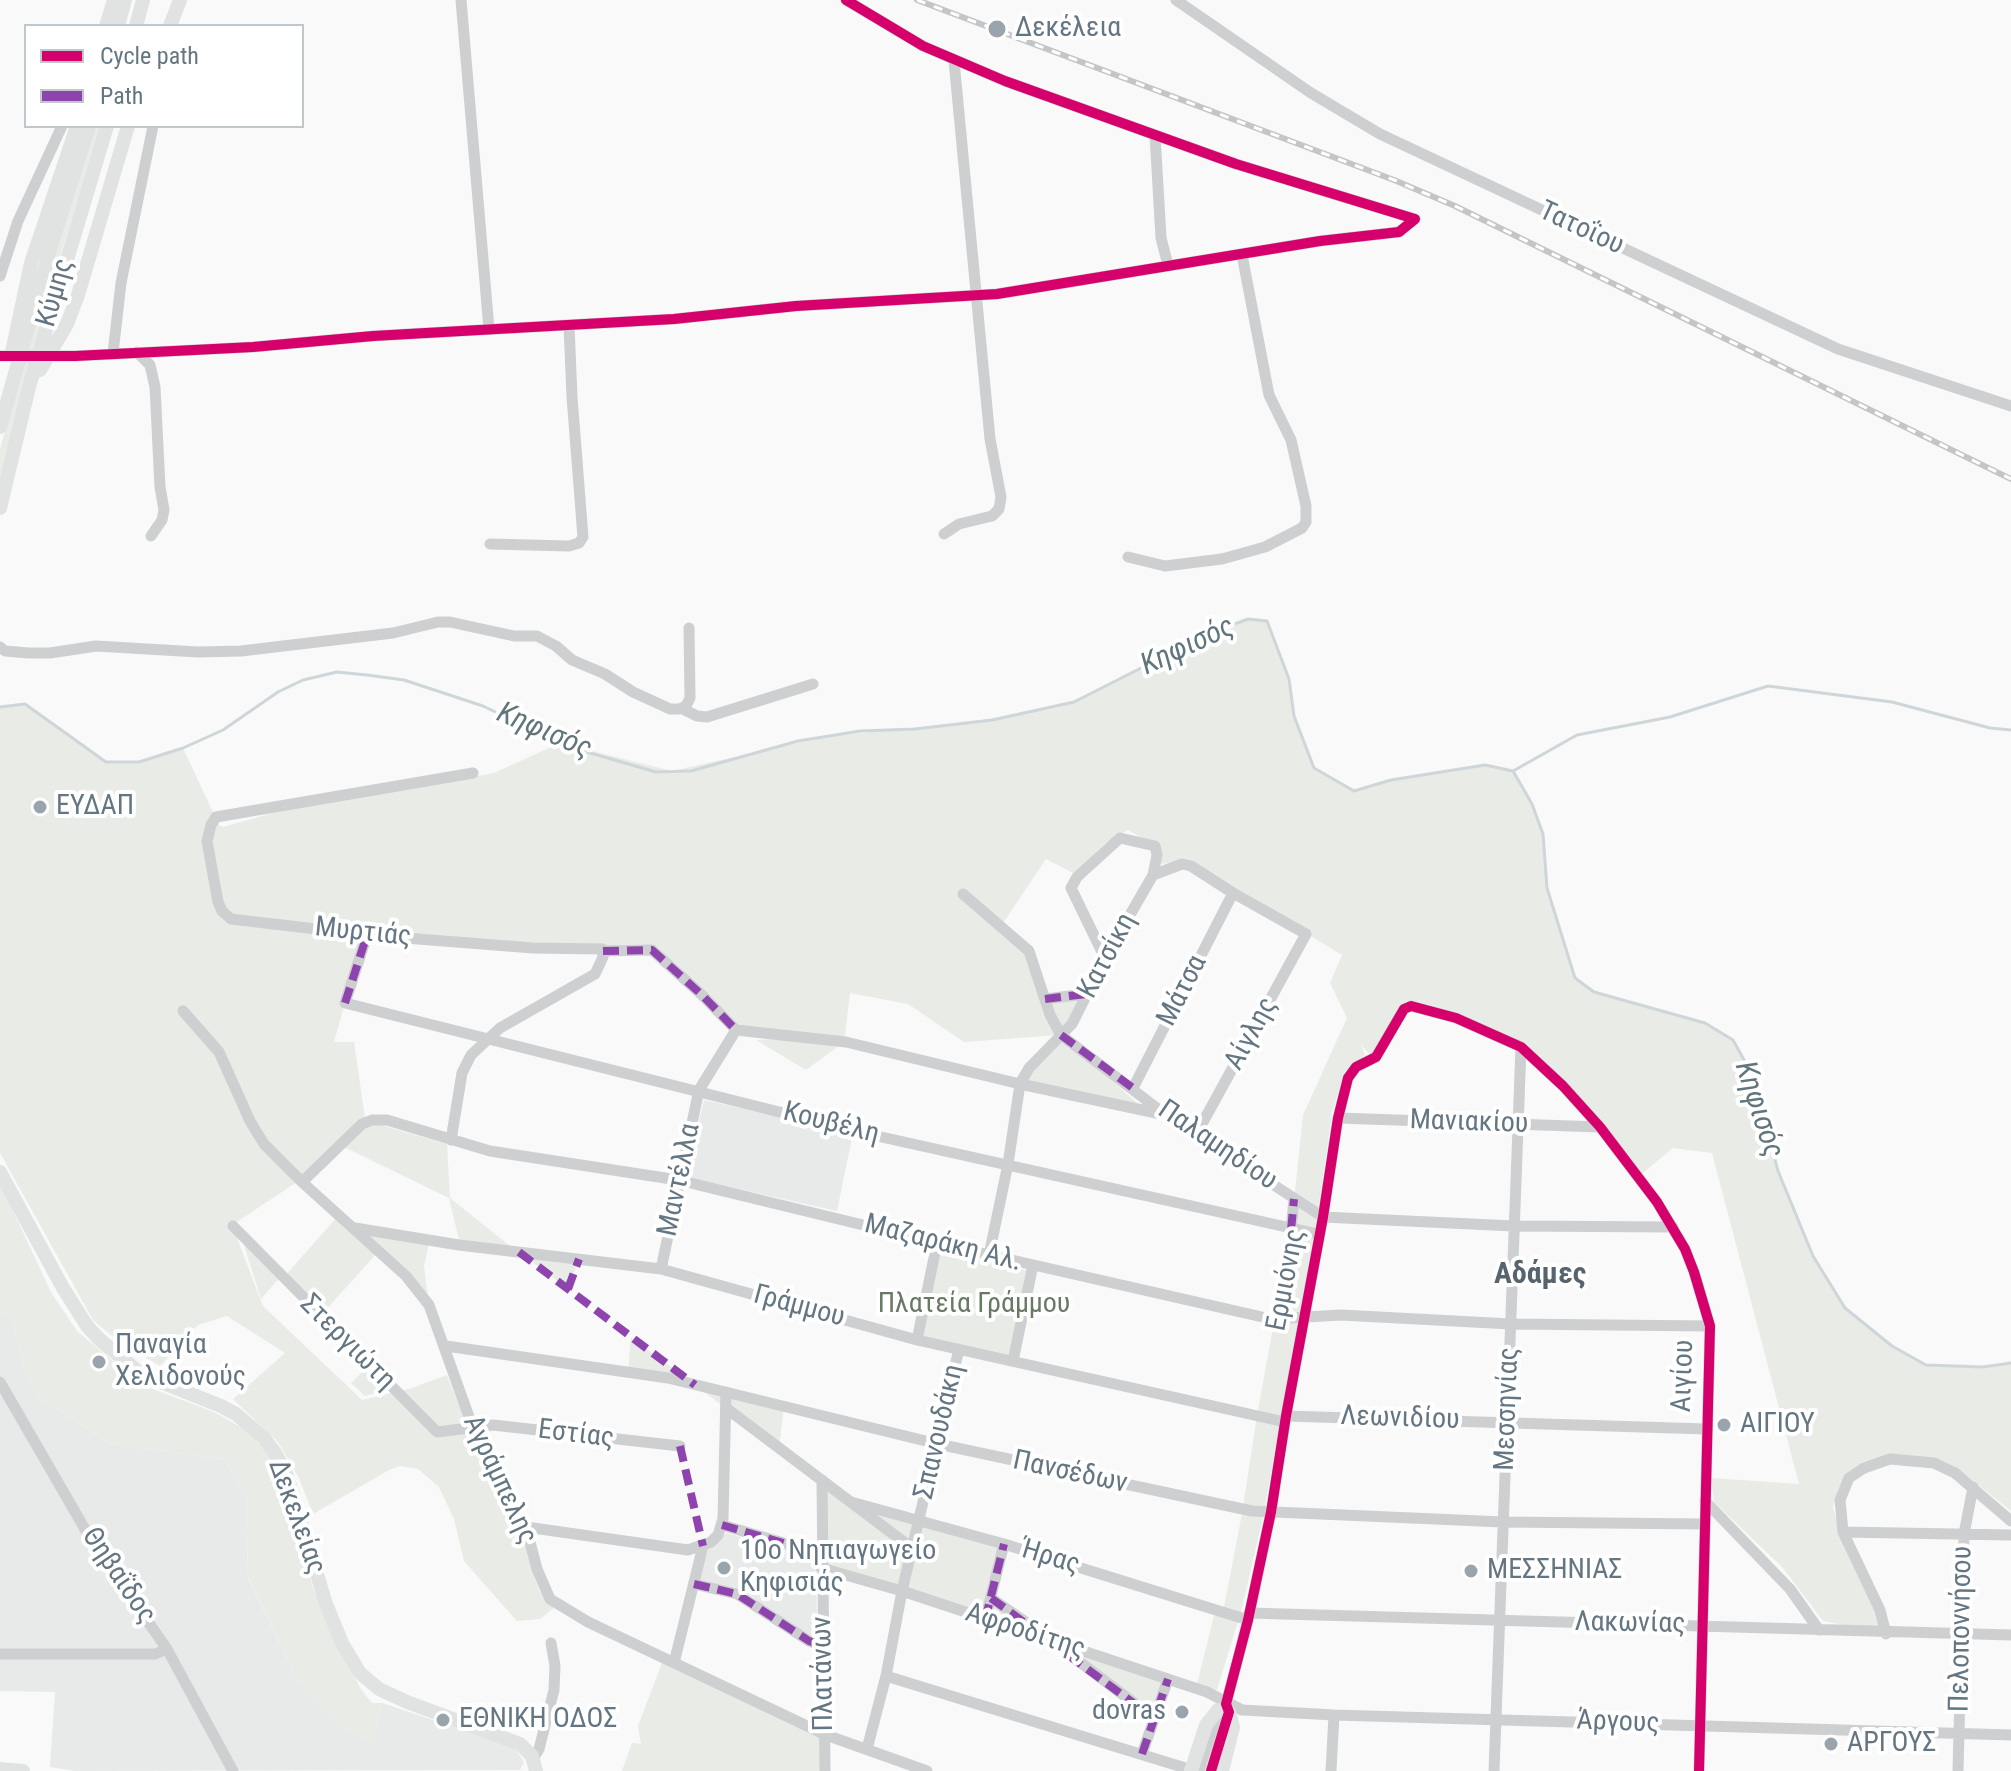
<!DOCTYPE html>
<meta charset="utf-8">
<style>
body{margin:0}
#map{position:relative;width:2011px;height:1771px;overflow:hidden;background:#f9f9f9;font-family:"Roboto Condensed",sans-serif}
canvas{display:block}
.legend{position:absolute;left:24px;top:24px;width:280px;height:104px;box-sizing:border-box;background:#fff;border:2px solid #c1c8cd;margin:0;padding:10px 14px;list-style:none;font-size:24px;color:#657683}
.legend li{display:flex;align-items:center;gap:16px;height:40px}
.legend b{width:40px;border:2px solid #c1c8cd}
</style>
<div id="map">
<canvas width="2011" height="1771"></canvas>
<ul class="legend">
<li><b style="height:10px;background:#d6006c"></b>Cycle path</li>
<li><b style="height:10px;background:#8e44ad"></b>Path</li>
</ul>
</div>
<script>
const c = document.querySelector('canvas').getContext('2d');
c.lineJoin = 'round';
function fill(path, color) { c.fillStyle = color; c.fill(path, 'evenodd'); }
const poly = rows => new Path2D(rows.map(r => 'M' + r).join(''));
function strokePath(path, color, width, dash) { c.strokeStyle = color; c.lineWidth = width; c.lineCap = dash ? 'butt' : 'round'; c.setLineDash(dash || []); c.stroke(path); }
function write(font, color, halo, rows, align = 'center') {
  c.font = font + ' "Roboto Condensed",sans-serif'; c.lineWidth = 8; c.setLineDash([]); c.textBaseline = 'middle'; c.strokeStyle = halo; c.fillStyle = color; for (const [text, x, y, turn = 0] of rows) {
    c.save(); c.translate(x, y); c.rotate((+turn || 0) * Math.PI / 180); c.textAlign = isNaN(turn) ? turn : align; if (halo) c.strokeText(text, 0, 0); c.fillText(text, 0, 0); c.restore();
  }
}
fill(poly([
 [704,1100,853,1133,837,1211,685,1177],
 [0,1309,12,1319,23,1365,40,1398,110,1444,224,1459,246,1495,248,1578,299,1682,373,1743,382,1703,514,1747,524,1762,520,1770,75,1771,50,1767,55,1692,0,1691],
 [726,1533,815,1557,818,1640,809,1638,748,1594,698,1581,709,1547]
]), '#e8e9e9');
fill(poly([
 [95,126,101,126,60,257,0,479,0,449,54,255],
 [1248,619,1267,621,1289,679,1294,716,1314,768,1354,790,1391,780,1485,765,1513,771,1532,804,1543,834,1547,888,1574,978,1594,992,1705,1023,1733,1040,1754,1078,1778,1171,1813,1256,1845,1308,1892,1346,1926,1365,1983,1367,2011,1363,2011,1511,1967,1476,1935,1460,1885,1458,1863,1462,1847,1475,1838,1489,1833,1507,1840,1532,1877,1610,1882,1632,1823,1621,1783,1568,1714,1502,1711,1478,1799,1484,1712,1153,1673,1148,1639,1176,1520,1042,1430,1005,1408,1001,1404,1003,1372,1057,1361,1045,1365,1055,1344,1072,1332,1113,1317,1216,1263,1517,1242,1608,1217,1690,1197,1684,1214,1616,1223,1612,1242,1514,1257,1415,1291,1230,1303,1115,1347,1018,1330,983,1342,955,1185,860,1161,864,1155,845,1128,830,1104,844,1075,874,1046,859,1001,926,1033,963,1040,1003,1046,1020,1059,1033,1049,1000,1085,996,1061,1036,1145,1110,1020,1084,1059,1035,964,1042,908,1004,850,993,844,1042,806,1070,756,1040,792,1038,741,1027,654,948,364,936,334,1042,354,1042,365,1118,300,1180,232,1225,263,1306,362,1400,412,1388,447,1375,459,1405,524,1532,532,1571,540,1592,554,1608,540,1619,517,1621,464,1561,454,1519,439,1487,418,1469,400,1466,389,1470,313,1514,299,1478,278,1442,233,1399,285,1353,227,1316,198,1325,160,1366,118,1341,93,1320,0,1153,0,707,25,704,106,762,139,762,183,748,219,825,223,827,280,811,494,773,560,743,672,771,829,736,992,720,1074,702,1208,634],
 [374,1123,447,1144,450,1198,515,1250,460,1244,449,1198,344,1147,359,1130],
 [0,1183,51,1292,77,1331,142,1385,214,1412,246,1430,269,1454,287,1492,313,1588,335,1643,361,1689,372,1703,382,1703,373,1743,343,1731,299,1682,248,1577,246,1495,224,1459,110,1444,40,1398,23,1365,12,1319,0,1309],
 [338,1216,354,1229,430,1240,424,1266,429,1305,378,1252,322,1314,284,1277],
 [244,1245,281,1276,261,1299],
 [939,1248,1028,1271,1013,1361,917,1340],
 [519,1252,579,1259,568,1289],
 [631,1337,695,1385,784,1406,779,1448,695,1385,628,1372],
 [366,1368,388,1390,365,1396,351,1383],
 [823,1490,1004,1544,991,1598,1051,1639,821,1568],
 [1056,1643,1168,1679,1155,1719],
 [662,1663,822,1739,821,1771,622,1771,632,1743,641,1744,638,1726]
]), '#e8ebe6');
strokePath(poly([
 [0,707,25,704,106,762,139,762,183,748,223,730,278,692,303,680,337,672,367,675,404,680,483,706,566,746,656,772,691,771,798,741,860,731,915,729,992,720,1074,702,1208,634,1248,619,1267,621,1289,679,1294,716,1314,768,1354,791,1391,780,1485,765,1513,771,1532,804,1543,834,1547,888,1575,978,1594,992,1705,1023,1733,1040,1754,1078,1778,1171,1813,1256,1845,1308,1892,1346,1926,1365,1983,1367,2011,1363],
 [1513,771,1577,735,1670,717,1768,686,1892,702,1990,728,2011,730]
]), '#ced6d9', 3);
strokePath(poly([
 [461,0,489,329],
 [1176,0,1311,93,1380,134,1838,349,2011,406],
 [1155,135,1161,238,1168,265],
 [0,276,18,221,62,126],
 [137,352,150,365,155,387,160,487,164,510,162,520,151,536],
 [113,353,121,283,153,126],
 [0,356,75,356,253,347,373,336,674,319,796,306,997,294,1320,241,1399,232,1415,219,1236,164,1005,81,923,46,846,0],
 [944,534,959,524,992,516,999,509,1001,497,990,439,954,61],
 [490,544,569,546,579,543,583,537,572,397,569,325],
 [1128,557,1165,566,1222,559,1265,547,1302,528,1306,522,1306,506,1291,440,1269,395,1242,255],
 [0,647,5,651,28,653,50,653,96,646,198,652,241,651,393,633,438,622,450,622,514,636,537,636,556,646,572,660,605,674,633,692,670,709,679,709,686,706,690,698,689,628],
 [683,709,697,716,707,717,813,684],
 [963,894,1029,951,1050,1015,1061,1035,1166,1115,1323,1217,1514,1226,1673,1227],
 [367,935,345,1003,859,1132,1318,1234],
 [603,951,652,950,702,995,736,1030],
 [1105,958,1071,888,1077,877,1120,838,1155,846,1157,855,1153,875,1182,864,1191,866,1233,893,1306,934,1197,1133],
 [1045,999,1086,994],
 [183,1011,219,1052,250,1121,264,1144,302,1182,406,1276,429,1305,473,1428,526,1527,537,1569,550,1599,588,1622,826,1735,927,1771],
 [1133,1088,1233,893],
 [1338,1118,1600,1127],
 [451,1140,462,1073,471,1055,500,1028,595,974,603,957,602,949,533,948,367,935,231,919,222,911,218,902,207,841,211,825,216,817,473,773],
 [302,1182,362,1124,372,1120,387,1120,490,1151,678,1180,937,1243,1271,1319,1341,1315,1511,1324,1710,1326],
 [233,1226,437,1432,493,1425,680,1446],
 [355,1228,459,1245,661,1269,917,1340,1285,1422],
 [1291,1230,1294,1199],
 [989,1255,1008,1164,1020,1084,1029,1068,1072,1024,1105,958,1153,875],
 [661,1269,699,1090,736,1030,846,1042,1020,1084,1161,1114],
 [917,1340,937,1243],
 [446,1346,668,1378,938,1444,1252,1511,1503,1522,1704,1524],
 [1013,1361,1033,1265],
 [0,1382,93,1543,167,1649,233,1771],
 [726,1408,913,1549],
 [1286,1416,1706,1429],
 [822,1480,825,1771],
 [1705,1501,1790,1589,1819,1630],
 [851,1502,1004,1544,1248,1620],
 [722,1525,821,1554],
 [526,1527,688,1550,711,1542,718,1535,723,1519,726,1392],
 [1843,1532,2011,1535],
 [821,1568,902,1591,1207,1692,1242,1710,1334,1715,2011,1735],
 [694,1584,737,1594,809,1641,823,1646],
 [991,1598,1043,1634],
 [1249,1613,2011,1635],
 [985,1620,1004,1544],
 [1886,1634,1880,1610,1843,1532,1840,1500,1849,1478,1864,1468,1890,1459,1934,1463,1955,1473,2011,1521],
 [1060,1647,1155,1719],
 [0,1654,155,1654,167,1649],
 [674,1663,703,1546],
 [886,1676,1192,1770],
 [867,1749,886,1676,902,1591,959,1349],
 [1142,1754,1168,1679],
 [533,1759,539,1749,554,1690,555,1666,551,1643],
 [1199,1771,1217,1714],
 [1211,1771,1229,1712,1226,1704,1248,1620,1271,1512,1286,1416,1323,1217,1338,1118,1348,1078,1356,1067,1376,1057,1404,1009,1411,1006,1456,1018,1521,1047,1563,1086,1600,1127,1657,1202,1685,1249,1694,1272,1710,1326,1699,1771],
 [1331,1771,1334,1715],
 [1494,1771,1521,1047],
 [1958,1771,1964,1534,1973,1487]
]), '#cecfd0', 11);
strokePath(poly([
 [106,26,114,0],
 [118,26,125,0],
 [136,26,143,0],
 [170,26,180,0],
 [12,352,31,263,77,126],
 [40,370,67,324,78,295,128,126],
 [0,427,48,256,89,126],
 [0,508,29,387,107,126],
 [0,1172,63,1288,87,1326,99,1339,141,1374,221,1406,236,1414,264,1438,275,1453,285,1471,292,1492,326,1604,342,1643,360,1673,379,1689,407,1702,520,1744,532,1756,536,1771],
 [0,1769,23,1771],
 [1191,1771,1206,1725,1218,1710],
 [1222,1771,1233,1727,1229,1712]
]), '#e1e2e2', 14);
const rail = poly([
 [917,0,1394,180,1455,206,2011,479]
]);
strokePath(rail, '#c3c5c6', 6);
strokePath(rail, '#fff', 3, [9]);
strokePath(poly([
 [603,951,652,950,702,995,736,1030],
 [1045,999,1086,994],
 [345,1003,367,935],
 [1061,1035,1133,1088],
 [1291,1230,1294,1199],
 [519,1252,695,1385],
 [568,1289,579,1259],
 [680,1446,703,1546],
 [722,1525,821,1554],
 [694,1584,737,1594,809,1641,823,1646],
 [991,1598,1155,1719],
 [985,1620,1004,1544],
 [1142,1754,1168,1679]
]), '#8e44ad', 8, [16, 8]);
strokePath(poly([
 [0,356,75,356,253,347,373,336,674,319,796,306,997,294,1320,241,1399,232,1415,219,1236,164,1005,81,923,46,846,0],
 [1211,1771,1229,1712,1226,1704,1248,1620,1271,1512,1286,1416,1323,1217,1338,1118,1348,1078,1356,1067,1376,1057,1404,1009,1411,1006,1456,1018,1521,1047,1563,1086,1600,1127,1657,1202,1685,1249,1694,1272,1710,1326,1699,1771]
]), '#d6006c', 10);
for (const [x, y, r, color] of [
 [997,29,10,"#99a4ac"],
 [40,807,8,"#99a4ac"],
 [99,1362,8,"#99a4ac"],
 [1724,1425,8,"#99a4ac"],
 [724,1568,8,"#99a4ac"],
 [1471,1571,8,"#99a4ac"],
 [1182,1712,8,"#99a4ac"],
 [443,1720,8,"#99a4ac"],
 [1831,1744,8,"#99a4ac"]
]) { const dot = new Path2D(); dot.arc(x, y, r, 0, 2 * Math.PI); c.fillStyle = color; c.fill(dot); strokePath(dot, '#fff', 3); }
write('28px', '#657683', '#fff', [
 ["Δεκέλεια",1015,29],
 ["ΕΥΔΑΠ",56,807],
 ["Παναγία",115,1346],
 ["Χελιδονούς",115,1378],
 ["ΑΙΓΙΟΥ",1740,1425],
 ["10ο Νηπιαγωγείο",740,1552],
 ["Κηφισιάς",740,1584],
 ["ΜΕΣΣΗΝΙΑΣ",1487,1571],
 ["dovras",1166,1712,"right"],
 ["ΕΘΝΙΚΗ ΟΔΟΣ",459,1720],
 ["ΑΡΓΟΥΣ",1847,1744]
], 'left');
write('28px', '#657683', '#fff', [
 ["Τατοΐου",1581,229,25],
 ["Κύμης",56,293,-74],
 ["Μυρτιάς",363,933,6],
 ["Κατσίκη",1108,956,-62],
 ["Μάτσα",1183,991,-63],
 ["Αίγλης",1252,1034,-61],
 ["Μανιακίου",1469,1123,2],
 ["Κουβέλη",831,1124,14],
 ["Παλαμηδίου",1217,1146,34],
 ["Μαντέλλα",680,1180,-78],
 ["Μαζαράκη Αλ.",943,1244,14],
 ["Ερμιόνης",1287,1280,-79],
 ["Γράμμου",799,1307,15],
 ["Στεργιώτη",347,1343,45],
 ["Αιγίου",1684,1376,-88],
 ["Μεσσηνίας",1508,1409,-88],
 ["Λεωνιδίου",1400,1419,2],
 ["Σπανουδάκη",940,1432,-77],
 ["Εστίας",576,1435,7],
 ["Πανσέδων",1070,1473,12],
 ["Αγράμπελης",499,1480,65],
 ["Δεκελείας",296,1517,70],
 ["Ήρας",1050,1558,17],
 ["Θηβαΐδος",118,1576,56],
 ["Λακωνίας",1630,1624,1],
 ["Πελοποννήσου",1962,1629,-89],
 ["Αφροδίτης",1025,1632,18],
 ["Πλατάνων",824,1674,-91],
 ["Άργους",1618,1723,2]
]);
write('28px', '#687a64', '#fff', [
 ["Πλατεία Γράμμου",974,1305]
]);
write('italic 30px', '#60757c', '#fff', [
 ["Κηφισός",1188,647,-25],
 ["Κηφισός",544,732,23],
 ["Κηφισός",1758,1110,72]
]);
write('bold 30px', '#57646e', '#fff', [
 ["Αδάμες",1540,1275]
]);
</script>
